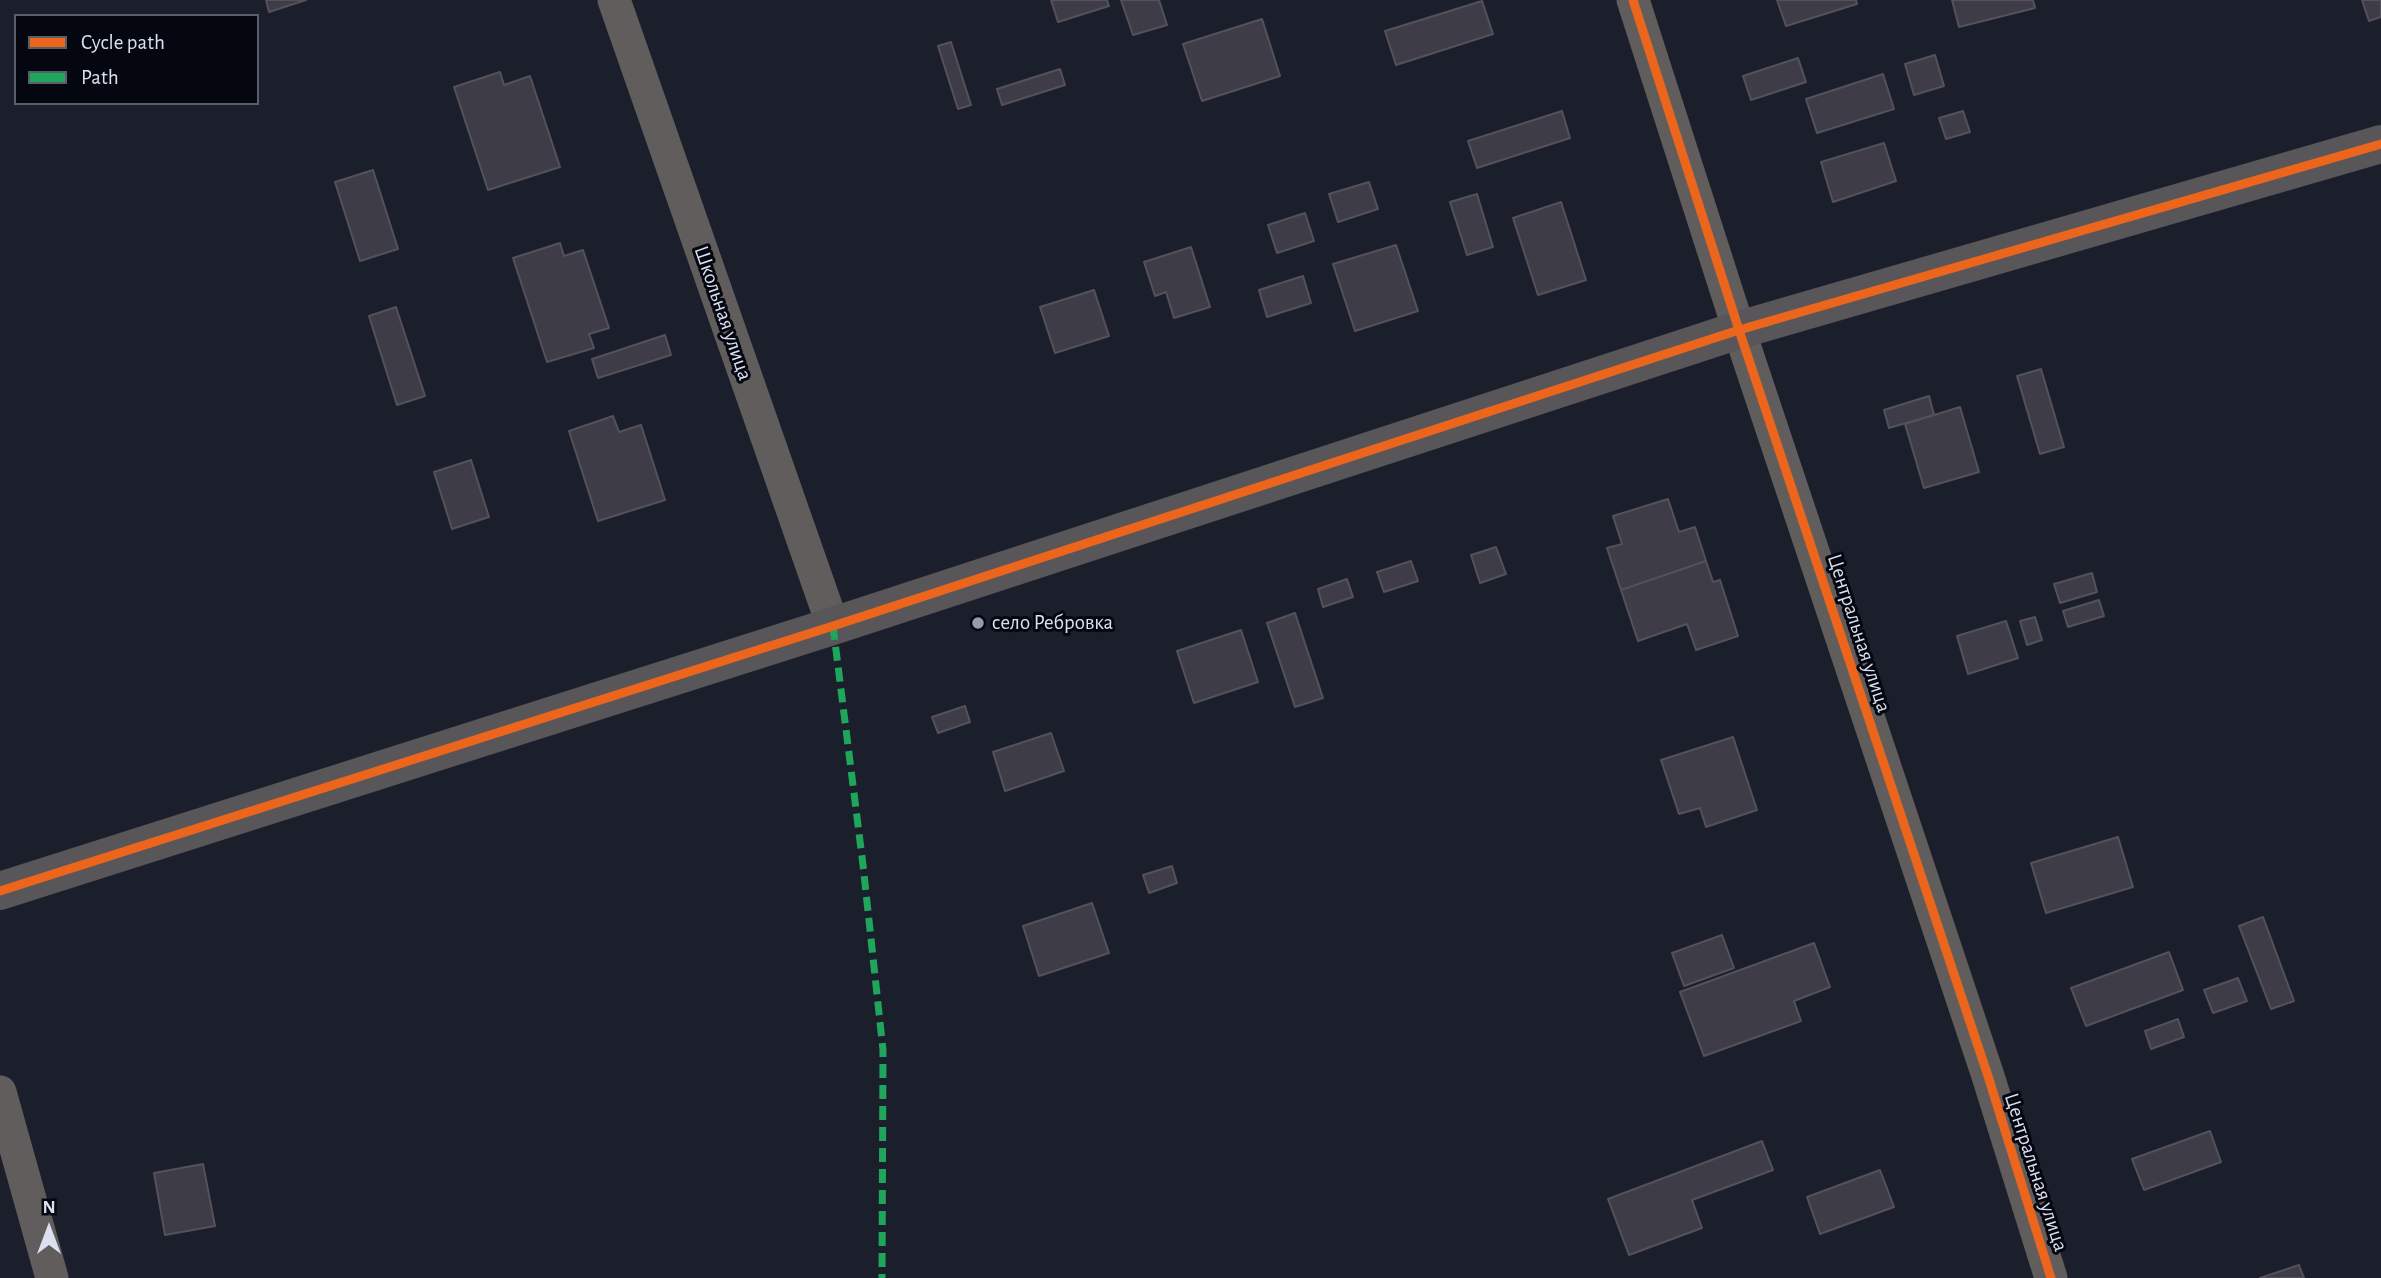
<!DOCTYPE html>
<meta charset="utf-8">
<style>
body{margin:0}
#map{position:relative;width:2381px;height:1278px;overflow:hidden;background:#1b1f2c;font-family:"Alegreya Sans",sans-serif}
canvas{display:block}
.legend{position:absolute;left:14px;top:14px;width:245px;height:91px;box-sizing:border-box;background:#050710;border:2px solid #5a5e69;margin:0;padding:9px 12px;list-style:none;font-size:21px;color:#dae0ef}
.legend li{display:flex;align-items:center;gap:14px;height:35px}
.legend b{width:35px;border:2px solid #5a5e69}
.north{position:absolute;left:14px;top:1194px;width:70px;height:70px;-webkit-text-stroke:5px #050710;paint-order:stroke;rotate:0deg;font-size:19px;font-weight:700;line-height:28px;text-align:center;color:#dae0ef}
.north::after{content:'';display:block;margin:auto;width:24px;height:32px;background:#dae0ef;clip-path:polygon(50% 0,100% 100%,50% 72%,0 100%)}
</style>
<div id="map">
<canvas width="2381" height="1278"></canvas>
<ul class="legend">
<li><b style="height:9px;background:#eb651d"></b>Cycle path</li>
<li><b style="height:9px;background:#20a55d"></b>Path</li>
</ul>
<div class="north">N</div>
</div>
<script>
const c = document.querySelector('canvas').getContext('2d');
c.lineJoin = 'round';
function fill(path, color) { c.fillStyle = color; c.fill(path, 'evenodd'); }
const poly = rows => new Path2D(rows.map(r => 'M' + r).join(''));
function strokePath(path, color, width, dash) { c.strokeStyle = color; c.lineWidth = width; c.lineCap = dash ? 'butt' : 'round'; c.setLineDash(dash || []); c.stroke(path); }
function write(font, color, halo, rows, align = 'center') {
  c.font = font + ' "Alegreya Sans",sans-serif'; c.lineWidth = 6; c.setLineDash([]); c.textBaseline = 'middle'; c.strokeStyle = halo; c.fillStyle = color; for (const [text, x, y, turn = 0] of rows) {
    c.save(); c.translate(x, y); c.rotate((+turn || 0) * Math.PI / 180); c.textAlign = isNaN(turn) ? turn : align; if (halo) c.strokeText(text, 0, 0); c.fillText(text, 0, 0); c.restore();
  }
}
const building = poly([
 [266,0,306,0,269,12,266,0],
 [1051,0,1107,0,1109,6,1058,22,1051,0],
 [1121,0,1159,0,1167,25,1133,35,1121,0],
 [1777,0,1856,0,1857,4,1786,26,1777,0],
 [1952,0,2033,0,2035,8,1959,27,1952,0],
 [2362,0,2381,0,2381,17,2369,21,2362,0],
 [1482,1,1493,34,1396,65,1385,31,1482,1],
 [1262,19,1280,76,1202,101,1183,44,1262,19],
 [951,42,971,105,958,109,938,46,951,42],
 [1935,55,1944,86,1914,95,1905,64,1935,55],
 [1798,58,1806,82,1751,100,1743,76,1798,58],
 [1060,69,1065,85,1002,105,997,89,1060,69],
 [500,72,504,85,530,76,560,167,488,190,454,87,500,72],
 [1883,74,1894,109,1817,133,1806,99,1883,74],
 [1562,111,1570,138,1477,168,1468,141,1562,111],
 [1963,111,1970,132,1946,139,1939,118,1963,111],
 [1884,143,1896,181,1833,202,1821,162,1884,143],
 [373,170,398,249,360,261,335,182,373,170],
 [1369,182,1378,209,1338,222,1329,194,1369,182],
 [1477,194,1493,247,1467,255,1450,202,1477,194],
 [1561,202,1586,280,1538,295,1513,218,1561,202],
 [1305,213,1314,241,1277,253,1268,225,1305,213],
 [560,243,564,256,583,250,609,328,589,334,594,348,547,362,513,258,560,243],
 [1396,245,1418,311,1355,331,1333,264,1396,245],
 [1191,247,1210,307,1174,318,1166,292,1155,296,1144,262,1191,247],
 [1303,276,1311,303,1267,317,1259,290,1303,276],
 [1094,290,1109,336,1055,353,1040,307,1094,290],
 [396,307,425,396,397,405,369,316,396,307],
 [665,335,671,355,598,378,592,359,665,335],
 [2041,369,2064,447,2040,454,2017,376,2041,369],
 [1929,396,1934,415,1889,428,1884,410,1929,396],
 [1960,407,1979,472,1924,488,1905,424,1960,407],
 [613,416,619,432,641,425,665,500,598,521,569,431,613,416],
 [471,460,489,517,452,529,434,472,471,460],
 [1668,499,1679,532,1695,527,1706,561,1621,590,1607,548,1622,544,1613,516,1668,499],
 [1496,547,1506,574,1480,583,1471,555,1496,547],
 [1411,561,1418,581,1384,592,1377,572,1411,561],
 [1706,561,1713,582,1720,580,1738,636,1696,650,1687,624,1638,641,1621,590,1706,561],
 [2092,573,2097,592,2060,603,2054,584,2092,573],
 [1347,579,1353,597,1323,607,1318,589,1347,579],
 [2099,600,2104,616,2068,627,2063,611,2099,600],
 [1295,613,1323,698,1295,707,1267,623,1295,613],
 [2035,617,2042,640,2027,645,2020,621,2035,617],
 [2006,621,2018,658,1968,674,1957,636,2006,621],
 [1241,630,1258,682,1194,703,1177,651,1241,630],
 [965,706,970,722,938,733,932,717,965,706],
 [1051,733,1064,771,1005,791,993,752,1051,733],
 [1733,737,1757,810,1706,827,1700,808,1679,814,1661,760,1733,737],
 [2118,837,2133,887,2046,913,2031,863,2118,837],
 [1172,866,1177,883,1149,893,1143,875,1172,866],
 [1092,903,1109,953,1039,976,1023,926,1092,903],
 [2263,917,2294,1001,2271,1009,2239,926,2263,917],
 [1722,935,1734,968,1684,986,1672,953,1722,935],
 [1814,943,1830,987,1794,1001,1801,1021,1704,1056,1680,992,1814,943],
 [2169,952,2183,990,2086,1026,2071,988,2169,952],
 [2238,978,2247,1001,2213,1013,2204,990,2238,978],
 [2178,1019,2184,1037,2151,1049,2145,1031,2178,1019],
 [2210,1131,2221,1162,2144,1190,2132,1159,2210,1131],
 [1762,1141,1773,1170,1692,1200,1702,1228,1629,1255,1608,1199,1762,1141],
 [203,1164,215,1226,165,1235,154,1173,203,1164],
 [1880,1170,1894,1207,1820,1234,1807,1197,1880,1170],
 [2299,1265,2304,1278,2260,1278,2299,1265]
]);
fill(building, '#3e3c46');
strokePath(building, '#54515b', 2);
strokePath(poly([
 [614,0,833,626],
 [1633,0,1739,330,1988,1076,2051,1278],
 [0,1092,52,1278]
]), '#615d5d', 33);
strokePath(poly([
 [0,891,833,626,1739,330,2381,144]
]), '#59565a', 38);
strokePath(poly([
 [833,626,863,865,883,1050,882,1278]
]), '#20a55d', 7, [14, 7]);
strokePath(poly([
 [1633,0,1739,330,1988,1076,2051,1278],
 [0,891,833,626,1739,330,2381,144]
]), '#eb651d', 9);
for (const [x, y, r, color] of [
 [978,623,7,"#979cab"]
]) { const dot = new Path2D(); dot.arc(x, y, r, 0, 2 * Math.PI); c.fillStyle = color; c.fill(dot); strokePath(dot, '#050710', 2.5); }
write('21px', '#dae0ef', '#050710', [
 ["Школьная улица",723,313,71],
 ["Центральная улица",1859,633,72],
 ["Центральная улица",2036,1172,72]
]);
write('21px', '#dae0ef', '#050710', [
 ["село Ребровка",992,623]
], 'left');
</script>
